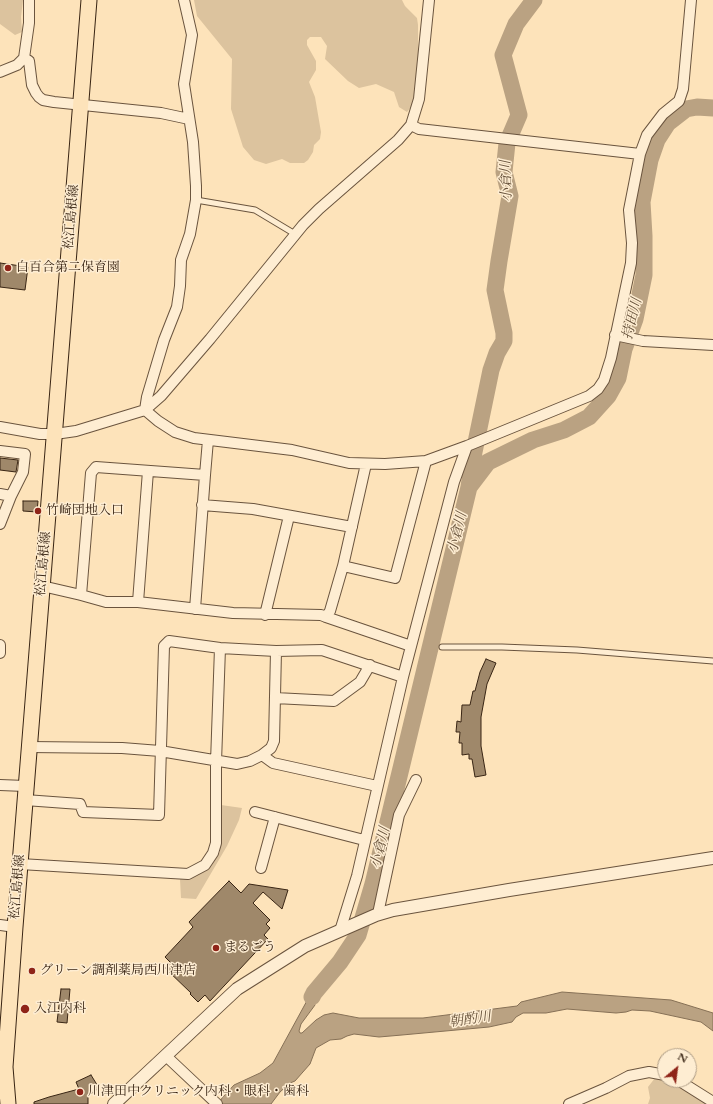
<!DOCTYPE html>
<meta charset="utf-8">
<style>
body{margin:0}
#map{position:relative;width:713px;height:1104px;overflow:hidden;background:#fde3ba;font-family:Cardo,serif}
canvas{display:block}
.north{position:absolute;left:657px;top:1048px;width:40px;height:40px;box-sizing:border-box;background:#feedd2;border:1px solid #af9d86;border-radius:50%;rotate:29deg;font-size:11px;font-weight:700;line-height:16px;text-align:center;color:#392514}
.north::after{content:'';display:block;margin:auto;width:14px;height:18px;background:#8f2418;clip-path:polygon(50% 0,100% 100%,50% 72%,0 100%)}
</style>
<div id="map">
<canvas width="713" height="1104"></canvas>
<div class="north">N</div>
</div>
<script>
const c = document.querySelector('canvas').getContext('2d');
c.lineJoin = 'round';
function fill(path, color) { c.fillStyle = color; c.fill(path, 'evenodd'); }
const poly = rows => new Path2D(rows.map(r => 'M' + r).join(''));
function strokePath(path, color, width, dash) { c.strokeStyle = color; c.lineWidth = width; c.lineCap = dash ? 'butt' : 'round'; c.setLineDash(dash || []); c.stroke(path); }
function write(font, color, halo, rows, align = 'center') {
  c.font = font + ' Cardo,"Noto Serif JP",serif'; c.lineWidth = 3; c.setLineDash([]); c.textBaseline = 'middle'; c.strokeStyle = halo; c.fillStyle = color; for (const [text, x, y, turn = 0] of rows) {
    c.save(); c.translate(x, y); c.rotate((+turn || 0) * Math.PI / 180); c.textAlign = isNaN(turn) ? turn : align; if (halo) c.strokeText(text, 0, 0); c.fillText(text, 0, 0); c.restore();
  }
}
fill(poly([
 [0,0,23,0,21,17,22,32,15,35,0,24],
 [194,0,402,0,405,6,417,18,418,25,418,56,416,92,412,106,407,112,399,107,394,92,376,84,359,88,348,81,325,59,327,46,321,37,310,37,307,40,307,45,316,61,316,70,309,82,315,97,321,132,320,139,314,145,313,152,308,160,304,163,290,163,282,159,266,164,254,160,243,147,231,109,232,59,197,16],
 [221,805,242,808,239,820,227,846,196,899,181,898,180,879,191,878,205,871,211,867,220,852],
 [655,1078,665,1078,665,1080,673,1081,711,1104,648,1104,650,1098,648,1087]
]), '#dcc39e');
const water = poly([
 [331,975,318,992,314,1000,315,1005,301,1024,299,1031,300,1033,302,1033,316,1020,324,1015,333,1013,359,1018,423,1018,517,1006,521,1002,562,992,671,1000,713,1013,713,1031,701,1022,650,1011,632,1010,626,1012,616,1013,567,1009,546,1013,523,1013,516,1017,512,1022,489,1027,402,1035,379,1037,354,1034,347,1036,341,1039,330,1040,316,1048,310,1064,295,1081,290,1083,280,1092,271,1104,219,1104,222,1098,234,1085,260,1073,273,1063,309,997,319,983,331,975]
]);
fill(water, '#baa282');
strokePath(water, '#867056', 1);
strokePath(poly([
 [469,487,488,462,533,440,564,430,589,417,608,396,618,378,624,349,635,319,644,275,644,236,642,202,650,160,657,140,668,123,686,109,697,107,713,108],
 [312,997,314,993,340,962,358,935,373,884,469,487,474,452,491,370,497,353,504,341,504,333,495,290,499,261,510,196,504,172,507,143,519,115,503,55,516,24,534,0]
]), '#baa282', 17);
const building = poly([
 [0,263,28,267,25,290,0,287,0,263],
 [0,458,18,460,16,472,0,470,0,458],
 [23,501,38,501,37,512,23,511,23,501],
 [486,659,496,663,487,684,481,717,481,746,486,775,475,777,472,759,469,759,469,754,462,755,462,743,459,743,460,732,456,732,457,721,461,722,462,705,470,705,473,691,475,691,480,672,486,659],
 [229,881,241,893,249,884,288,890,282,909,263,892,253,903,270,920,266,924,270,928,264,935,268,939,210,1001,205,995,198,1002,190,994,191,993,165,968,171,963,165,957,193,927,189,922,229,881],
 [61,989,70,989,67,1023,57,1022,61,989],
 [91,1075,99,1088,88,1096,88,1104,34,1104,34,1102,49,1097,79,1089,76,1082,91,1075]
]);
fill(building, '#9f886a');
strokePath(building, '#392514', 1);
const service = poly([
 [196,200,255,210,295,234],
 [442,647,502,647,577,650,713,661]
]);
const minor = poly([
 [24,58,29,61,32,85,36,93,39,97,43,100,54,102,161,113,189,119],
 [0,72,17,65,24,58,29,23,29,0],
 [411,125,419,129,640,154],
 [615,335,643,341,713,345],
 [145,410,158,421,175,432,194,438,292,450,349,463,385,464,426,461,467,446,589,396,598,389,604,380,611,358,631,263,632,243,629,210,640,154,647,135,663,114,679,101,683,89,691,0],
 [145,410,147,397,164,340,177,307,180,286,181,260,190,234,196,200,196,186,193,142,184,84,192,35,184,0],
 [0,427,40,434,55,434,76,431,145,410,161,396,210,339,303,225,319,209,398,140,411,125,419,99,429,0],
 [0,451,25,454,23,472,11,496,0,524],
 [366,464,343,566,395,578,426,461],
 [0,494,11,496],
 [202,505,253,509,352,527],
 [343,566,330,611,326,617,411,646],
 [42,586,81,595,106,602,138,602,233,613,321,615,326,617],
 [81,595,91,473,96,467,205,475,208,440],
 [138,602,148,471],
 [195,609,205,475],
 [265,615,289,516],
 [0,645,0,653],
 [275,698,334,701,360,682,370,665],
 [29,747,122,748,160,751,237,764,250,761,262,755,271,748,274,741,276,651],
 [262,755,273,763,377,786],
 [0,785,25,786],
 [25,800,80,804,83,812,159,815,164,646,169,641,220,648,276,651,322,650,403,677],
 [255,812,364,840],
 [20,864,188,874,205,865,213,853,216,843,216,762,220,648],
 [261,868,275,817],
 [379,909,399,815,416,780],
 [0,925,15,927],
 [340,931,357,876,403,677,454,482,467,446],
 [166,1056,217,1104],
 [678,1080,713,1102],
 [569,1104,606,1088,629,1076,649,1072,665,1075]
]);
const tertiary = poly([
 [114,1104,237,989,305,946,376,915,393,910,509,890,713,858]
]);
const primary = poly([
 [8,1104,5,1067,15,927,89,0]
]);
strokePath(service, '#6a543e', 7);
strokePath(minor, '#6a543e', 12);
strokePath(tertiary, '#6a543e', 14);
strokePath(primary, '#392514', 17);
strokePath(service, '#feedd2', 5);
strokePath(minor, '#feedd2', 10);
strokePath(tertiary, '#feedd2', 12);
strokePath(primary, '#fde3ba', 15);
for (const [x, y, r, color] of [
 [8,268,4,"#8f2418"],
 [38,511,4,"#8f2418"],
 [216,948,4,"#8f2418"],
 [32,971,4,"#8f2418"],
 [25,1009,5,"#8f2418"],
 [80,1092,4,"#8f2418"]
]) { const dot = new Path2D(); dot.arc(x, y, r, 0, 2 * Math.PI); c.fillStyle = color; c.fill(dot); strokePath(dot, '#feedd2', 1.5); }
write('13px', '#392514', '#feedd2', [
 ["松江島根線",72,217,-85],
 ["松江島根線",44,564,-85],
 ["松江島根線",18,887,-85]
]);
write('13px', '#392514', '#feedd2', [
 ["白百合第二保育園",16,268],
 ["竹崎団地入口",46,511],
 ["まるごう",224,948],
 ["グリーン調剤薬局西川津店",40,971],
 ["入江内科",34,1009],
 ["川津田中クリニック内科・眼科・歯科",88,1092]
], 'left');
write('italic 14px', '#66513a', '#feedd2', [
 ["小倉川",507,181,-92],
 ["持田川",633,319,-76],
 ["小倉川",458,533,-76],
 ["小倉川",381,848,-76],
 ["朝酌川",470,1020,-8]
]);
</script>
